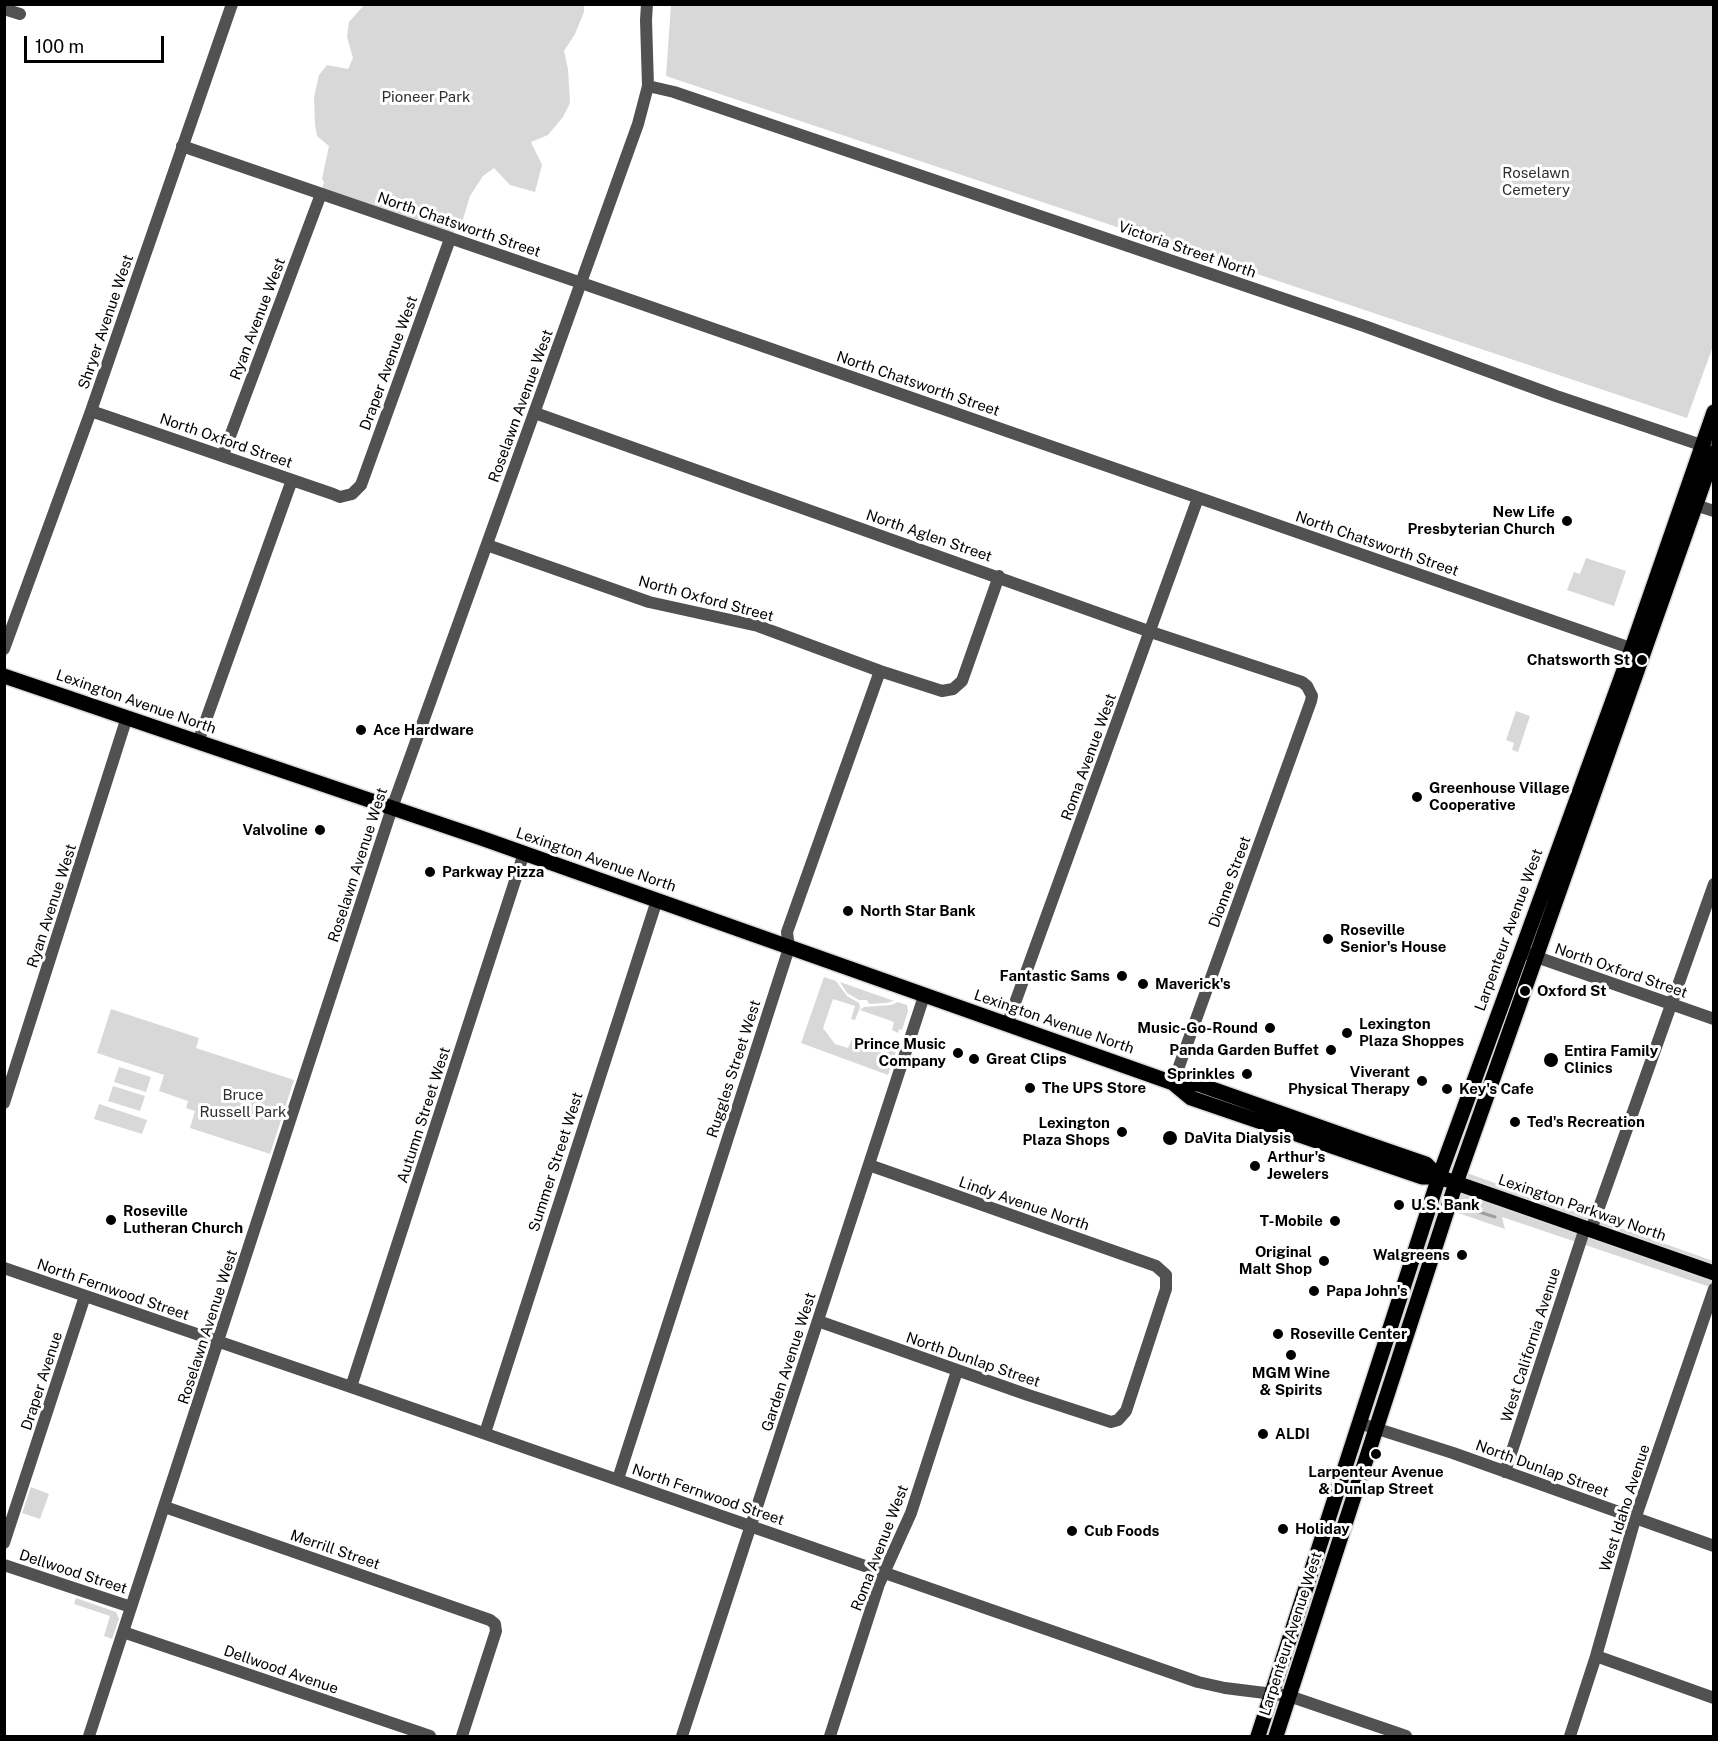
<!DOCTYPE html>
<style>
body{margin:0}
#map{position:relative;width:1718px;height:1741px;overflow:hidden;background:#fff;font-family:"Public Sans",sans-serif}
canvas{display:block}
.frame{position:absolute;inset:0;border:6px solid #000;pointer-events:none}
.scale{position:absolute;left:24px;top:36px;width:140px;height:27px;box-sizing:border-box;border:3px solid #000;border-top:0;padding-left:8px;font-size:18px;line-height:21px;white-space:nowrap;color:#000;-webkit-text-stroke:4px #fff;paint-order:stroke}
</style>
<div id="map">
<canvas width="1718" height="1741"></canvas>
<div class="frame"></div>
<div class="scale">100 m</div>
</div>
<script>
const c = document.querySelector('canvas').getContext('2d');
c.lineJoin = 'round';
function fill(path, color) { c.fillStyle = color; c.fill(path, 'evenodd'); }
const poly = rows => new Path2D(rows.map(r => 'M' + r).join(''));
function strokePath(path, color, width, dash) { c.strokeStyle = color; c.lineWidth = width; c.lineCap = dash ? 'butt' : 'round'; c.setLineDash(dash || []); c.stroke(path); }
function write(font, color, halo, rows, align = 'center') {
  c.font = font + ' "Public Sans",sans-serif'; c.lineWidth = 6; c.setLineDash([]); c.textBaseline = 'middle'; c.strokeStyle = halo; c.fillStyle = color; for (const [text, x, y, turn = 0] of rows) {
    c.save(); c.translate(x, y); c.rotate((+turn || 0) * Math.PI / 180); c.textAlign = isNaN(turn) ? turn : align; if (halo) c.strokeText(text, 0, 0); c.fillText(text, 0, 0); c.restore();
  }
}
fill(poly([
 [364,5,584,5,584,12,575,34,564,51,568,69,570,103,563,117,548,135,531,142,542,165,535,192,510,185,494,168,483,176,470,196,460,229,455,228,453,234,322,189,324,182,322,179,329,146,317,136,315,125,314,97,319,75,327,65,348,69,353,58,347,37,349,22],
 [671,5,1713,5,1713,346,1687,418,666,76],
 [1586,558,1626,571,1614,606,1567,590,1574,572,1580,574],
 [1516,711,1530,716,1518,752,1512,750,1514,743,1506,740],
 [824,977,836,981,847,996,859,1003,860,1008,855,1020,851,1019,855,1006,833,999,823,1028,835,1044,848,1048,853,1037,885,1048,887,1042,898,1046,888,1075,801,1043],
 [840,982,894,1001,886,1003,869,1004,867,1000,859,1000,847,993],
 [898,1002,907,1005,908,1011,902,1030,899,1029,898,1033,892,1030,894,1022,860,1010,864,1007,891,1005],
 [111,1009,199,1038,196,1048,294,1080,270,1154,190,1128,195,1111,186,1108,188,1101,159,1091,164,1075,97,1053],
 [119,1067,151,1077,146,1092,114,1082],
 [113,1086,145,1096,140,1111,108,1101],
 [99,1104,147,1120,142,1134,94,1119],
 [1453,1168,1713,1261,1713,1288,1502,1217,1505,1229,1458,1213,1459,1202,1443,1196],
 [31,1487,49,1494,40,1519,22,1513],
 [76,1598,116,1612,119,1619,112,1639,104,1636,110,1616,74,1604]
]), '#d8d8d8');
strokePath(poly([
 [1461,1206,1495,1217]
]), '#9f9f9f', 3);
const major = poly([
 [4,676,481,838,1173,1083,1198,1084,1368,1144,1426,1164,1439,1177],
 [1173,1083,1191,1098,1422,1177,1439,1177,1714,1273],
 [1258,1736,1439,1177,1632,648,1714,412],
 [1276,1736,1456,1183,1714,453]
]);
strokePath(major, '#dbdbdb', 18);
strokePath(poly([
 [4,9,20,14],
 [648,86,674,92,1367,327,1556,396,1710,448],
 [182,146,593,287,1639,651],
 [91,411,333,494,340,497,352,494,361,485,450,239],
 [535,413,1151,632,1302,682,1307,686,1312,696,1311,701,1173,1083],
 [223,455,321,194],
 [1695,505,1714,511],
 [487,545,649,602,758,626,880,671,942,691,953,689,962,681,999,576],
 [4,649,91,411,232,4],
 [198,742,292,480],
 [1528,954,1714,1019],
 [1007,1025,1198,498],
 [4,1103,127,717],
 [1591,1230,1714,884],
 [4,1268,351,1387,1198,1682,1225,1688,1289,1696,1406,1736],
 [818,1321,1028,1395,1111,1422,1118,1420,1126,1411,1166,1289,1166,1275,1156,1266,869,1165],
 [351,1387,524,853],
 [1359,1423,1453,1453,1714,1546],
 [485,1433,657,900],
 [1505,1472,1585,1228],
 [618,1479,789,948,787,932,880,671],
 [165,1507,490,1620,495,1624,496,1631,462,1736],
 [4,1543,85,1296],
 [4,1565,131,1607],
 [123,1632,430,1736],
 [1596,1656,1714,1698],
 [89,1736,392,808,638,124,648,86,646,20,647,4],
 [682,1736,924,996],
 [830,1736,879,1584,911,1513,957,1371],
 [1570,1736,1596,1656,1635,1519,1714,1289]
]), '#515151', 12);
strokePath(major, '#000', 15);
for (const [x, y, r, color] of [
 [1567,521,6,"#000"],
 [1642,660,6,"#000"],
 [361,730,6,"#000"],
 [1417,797,6,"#000"],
 [320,830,6,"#000"],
 [430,872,6,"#000"],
 [848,911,6,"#000"],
 [1328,939,6,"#000"],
 [1122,976,6,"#000"],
 [1143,984,6,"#000"],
 [1525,991,6,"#000"],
 [1270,1028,6,"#000"],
 [1347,1033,6,"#000"],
 [1331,1050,6,"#000"],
 [958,1053,6,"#000"],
 [974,1059,6,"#000"],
 [1551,1060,8,"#000"],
 [1247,1074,6,"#000"],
 [1422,1081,6,"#000"],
 [1030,1088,6,"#000"],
 [1447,1089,6,"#000"],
 [1515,1122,6,"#000"],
 [1122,1132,6,"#000"],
 [1170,1138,8,"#000"],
 [1255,1166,6,"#000"],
 [1399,1205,6,"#000"],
 [111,1220,6,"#000"],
 [1335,1221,6,"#000"],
 [1462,1255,6,"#000"],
 [1324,1261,6,"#000"],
 [1314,1291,6,"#000"],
 [1278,1334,6,"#000"],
 [1291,1355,6,"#000"],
 [1263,1434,6,"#000"],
 [1376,1454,6,"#000"],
 [1283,1529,6,"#000"],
 [1072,1531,6,"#000"]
]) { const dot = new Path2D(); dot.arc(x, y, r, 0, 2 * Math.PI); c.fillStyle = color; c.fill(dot); strokePath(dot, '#fff', 2); }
write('15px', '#2f2f2f', '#fff', [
 ["Pioneer Park",426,97],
 ["Roselawn",1536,173],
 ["Cemetery",1536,190],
 ["Bruce",243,1095],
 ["Russell Park",243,1112]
]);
write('15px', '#000', '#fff', [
 ["North Chatsworth Street",459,225,19],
 ["Victoria Street North",1187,250,19],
 ["Ryan Avenue West",258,319,-69],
 ["Shryer Avenue West",106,322,-71],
 ["Draper Avenue West",389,363,-70],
 ["North Chatsworth Street",918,384,19],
 ["Roselawn Avenue West",521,406,-70],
 ["North Oxford Street",226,441,19],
 ["North Aglen Street",929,536,19],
 ["North Chatsworth Street",1377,544,19],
 ["North Oxford Street",706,599,15],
 ["Lexington Avenue North",136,702,19],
 ["Roma Avenue West",1089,757,-70],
 ["Lexington Avenue North",596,860,19],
 ["Roselawn Avenue West",358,865,-72],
 ["Dionne Street",1230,882,-70],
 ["Ryan Avenue West",52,906,-72],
 ["Larpenteur Avenue West",1509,930,-70],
 ["North Oxford Street",1621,971,19],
 ["Lexington Avenue North",1054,1022,19],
 ["Ruggles Street West",734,1069,-72],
 ["Autumn Street West",424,1115,-72],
 ["Summer Street West",556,1162,-72],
 ["Lindy Avenue North",1024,1204,19],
 ["Lexington Parkway North",1582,1208,19],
 ["North Fernwood Street",113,1290,19],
 ["Roselawn Avenue West",208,1327,-72],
 ["West California Avenue",1531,1345,-72],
 ["North Dunlap Street",973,1360,19],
 ["Garden Avenue West",789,1362,-72],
 ["Draper Avenue",42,1381,-72],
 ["North Dunlap Street",1542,1469,20],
 ["North Fernwood Street",708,1495,19],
 ["West Idaho Avenue",1625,1508,-72],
 ["Roma Avenue West",880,1548,-69],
 ["Merrill Street",335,1550,19],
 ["Dellwood Street",73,1572,18],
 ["Larpenteur Avenue West",1291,1634,-72],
 ["Dellwood Avenue",281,1670,19]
]);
write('bold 15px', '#000', '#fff', [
 ["New Life",1555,512,"right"],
 ["Presbyterian Church",1555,529,"right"],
 ["Chatsworth St",1630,660,"right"],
 ["Ace Hardware",373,730],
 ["Greenhouse Village",1429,788],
 ["Cooperative",1429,805],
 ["Valvoline",308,830,"right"],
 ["Parkway Pizza",442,872],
 ["North Star Bank",860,911],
 ["Roseville",1340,930],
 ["Senior's House",1340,947],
 ["Fantastic Sams",1110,976,"right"],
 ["Maverick's",1155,984],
 ["Oxford St",1537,991],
 ["Lexington",1359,1024],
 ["Plaza Shoppes",1359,1041],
 ["Music-Go-Round",1258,1028,"right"],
 ["Prince Music",946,1044,"right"],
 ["Company",946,1061,"right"],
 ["Panda Garden Buffet",1319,1050,"right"],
 ["Entira Family",1564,1051],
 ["Clinics",1564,1068],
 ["Great Clips",986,1059],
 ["Viverant",1410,1072,"right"],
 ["Physical Therapy",1410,1089,"right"],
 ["Sprinkles",1235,1074,"right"],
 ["The UPS Store",1042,1088],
 ["Key's Cafe",1459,1089],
 ["Ted's Recreation",1527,1122],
 ["Lexington",1110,1123,"right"],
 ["Plaza Shops",1110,1140,"right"],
 ["DaVita Dialysis",1184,1138],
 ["Arthur's",1267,1157],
 ["Jewelers",1267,1174],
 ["U.S. Bank",1411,1205],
 ["Roseville",123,1211],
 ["Lutheran Church",123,1228],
 ["T-Mobile",1323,1221,"right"],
 ["Original",1312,1252,"right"],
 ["Malt Shop",1312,1269,"right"],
 ["Walgreens",1450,1255,"right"],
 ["Papa John's",1326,1291],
 ["Roseville Center",1290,1334],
 ["MGM Wine",1291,1373,"center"],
 ["& Spirits",1291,1390,"center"],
 ["ALDI",1275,1434],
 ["Larpenteur Avenue",1376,1472,"center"],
 ["& Dunlap Street",1376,1489,"center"],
 ["Holiday",1295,1529],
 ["Cub Foods",1084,1531]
], 'left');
</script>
